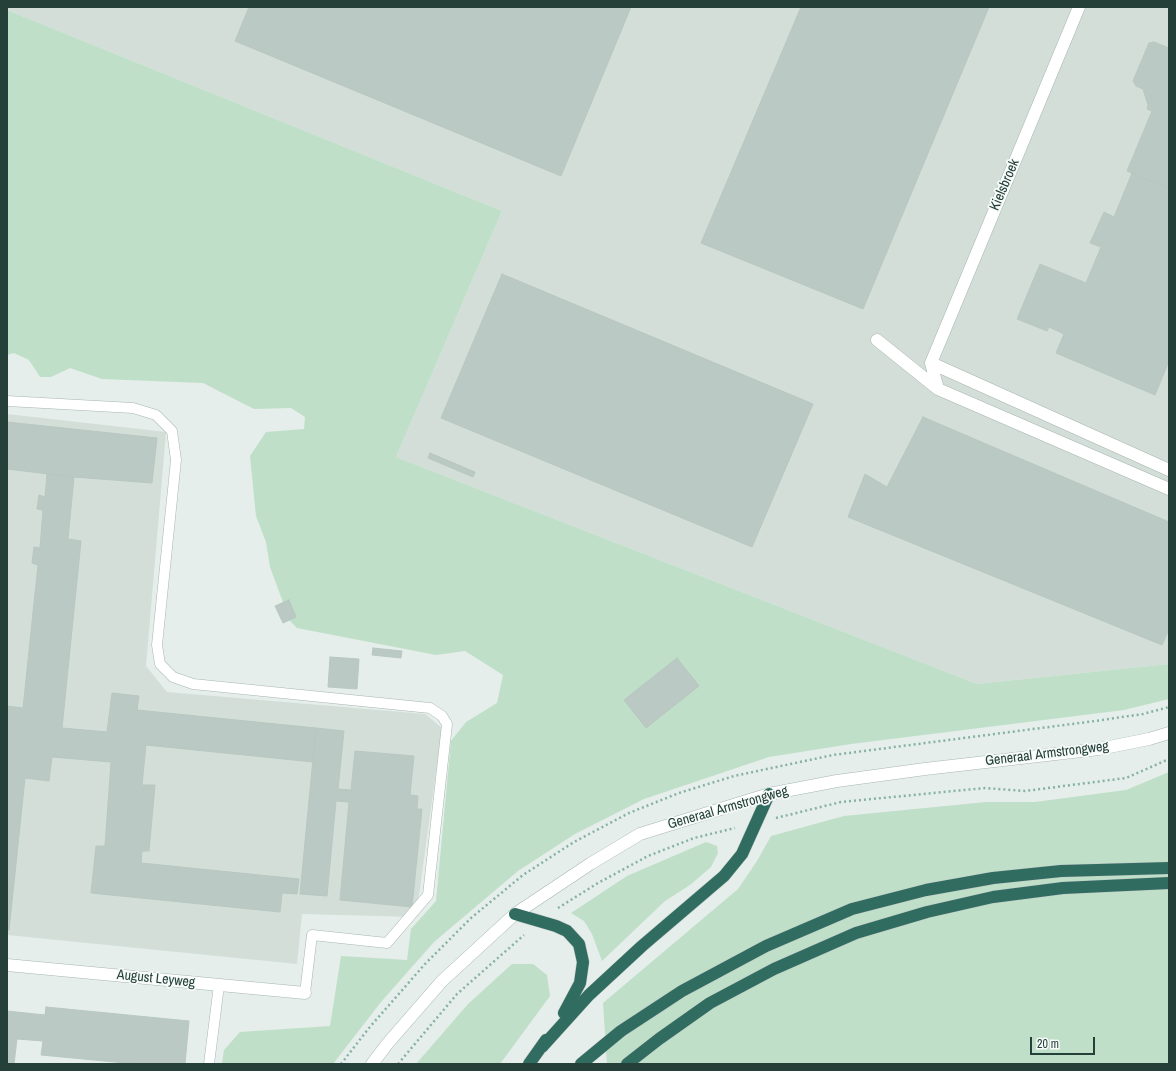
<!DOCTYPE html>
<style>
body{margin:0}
#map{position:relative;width:1176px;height:1071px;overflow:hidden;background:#e5eeea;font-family:"Archivo Narrow",sans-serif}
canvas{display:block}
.frame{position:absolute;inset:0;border:8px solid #244039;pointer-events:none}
.scale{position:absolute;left:1030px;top:1037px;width:65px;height:18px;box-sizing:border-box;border:2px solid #244039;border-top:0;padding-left:5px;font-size:12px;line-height:14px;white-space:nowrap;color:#244039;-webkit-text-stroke:3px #f6faf8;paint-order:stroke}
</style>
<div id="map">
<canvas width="1176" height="1071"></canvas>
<div class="frame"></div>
<div class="scale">20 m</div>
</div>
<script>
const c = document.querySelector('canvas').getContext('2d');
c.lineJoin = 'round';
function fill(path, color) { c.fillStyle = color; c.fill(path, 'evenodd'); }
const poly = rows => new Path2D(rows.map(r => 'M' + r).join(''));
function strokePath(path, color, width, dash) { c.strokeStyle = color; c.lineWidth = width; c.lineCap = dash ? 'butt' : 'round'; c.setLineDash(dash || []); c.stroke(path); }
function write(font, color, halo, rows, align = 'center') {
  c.font = font + ' "Archivo Narrow",sans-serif'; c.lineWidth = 3.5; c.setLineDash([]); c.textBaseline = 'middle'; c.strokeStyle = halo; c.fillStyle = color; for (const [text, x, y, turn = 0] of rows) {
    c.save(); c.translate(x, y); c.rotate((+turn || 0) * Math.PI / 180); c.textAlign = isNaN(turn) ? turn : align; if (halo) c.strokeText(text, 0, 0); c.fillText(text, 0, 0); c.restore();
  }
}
fill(poly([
 [7,7,1169,7,1169,664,977,684,396,457,502,211,7,10],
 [7,414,166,432,146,666,167,692,425,714,442,728,416,917,302,914,297,964,7,935]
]), '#d3ded9');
fill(poly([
 [7,10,502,211,396,457,977,684,1169,664,1169,699,1124,710,851,744,769,757,644,799,575,834,518,871,434,942,381,1002,333,1064,222,1064,224,1050,240,1032,330,1026,341,956,407,960,411,929,436,901,451,741,466,722,497,703,503,675,465,651,436,655,297,628,290,621,270,567,266,542,256,516,250,456,266,432,304,429,305,417,291,408,254,409,203,383,102,379,70,368,51,377,40,377,29,360,14,353,7,355],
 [1169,772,1169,1064,607,1064,603,1003,738,889,757,861,771,836,844,816,986,802,1035,802,1126,790],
 [706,842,717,846,718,853,711,867,690,885,665,901,602,961,592,934,584,921,571,913,627,876],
 [512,964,533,964,547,975,550,996,500,1064,416,1064,468,1004]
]), '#bfdfc8');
const building = poly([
 [249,7,631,7,561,176,235,41,249,7],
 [801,7,989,7,863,309,701,243,801,7],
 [1154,42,1169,48,1169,189,1127,171,1152,111,1147,109,1148,105,1143,89,1136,86,1133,81,1149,43,1154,42],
 [1132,173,1169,189,1169,361,1155,395,1056,353,1064,334,1049,327,1047,331,1017,319,1040,264,1086,283,1101,247,1090,243,1104,212,1114,217,1132,173],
 [502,274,813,404,752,547,441,418,502,274],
 [923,417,1169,522,1169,629,1162,645,848,517,865,474,887,487,923,417],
 [7,422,157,438,152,483,74,477,7,469,7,422],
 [430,453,475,472,473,477,428,458,430,453],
 [47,474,74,477,68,539,81,541,62,728,107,732,112,693,139,696,137,710,316,728,313,762,146,745,142,785,155,785,149,851,142,851,141,863,299,879,297,894,282,893,280,912,91,893,96,846,105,846,111,762,52,757,49,781,25,778,9,930,7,930,7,706,23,708,38,565,32,563,34,547,40,548,43,510,37,509,39,495,45,497,47,474],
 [289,600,296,617,283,623,275,606,289,600],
 [373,648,402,651,401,658,372,655,373,648],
 [330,657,359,659,357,689,328,687,330,657],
 [677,658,699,686,646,728,624,700,677,658],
 [316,728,344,731,338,789,351,790,355,751,414,756,410,795,418,796,417,809,422,809,412,907,340,900,349,802,336,801,327,896,300,894,316,728],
 [46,1007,189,1021,185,1064,136,1064,41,1055,43,1041,17,1039,14,1064,7,1064,7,1011,45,1015,46,1007]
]);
fill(building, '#bac9c3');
strokePath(building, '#b8c8c1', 1);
const service = poly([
 [7,401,133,408,156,415,172,431,176,460,157,645,160,664,173,677,193,684,430,708,442,716,447,724,428,895,387,943,312,935,305,993],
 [209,1064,219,985]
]);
const minor = poly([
 [877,340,938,389,1169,489],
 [931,363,1169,470],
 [938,389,931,363,1079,7],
 [7,965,305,993]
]);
const tertiary = poly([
 [372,1064,388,1043,442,981,515,914,590,864,640,834,769,794,837,781,925,769,1099,749,1149,739,1169,733]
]);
const motorway = poly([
 [515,914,556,926,567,931,579,944,583,962,580,983,564,1013],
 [542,1047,589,995,642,946,724,876,742,854,769,794],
 [529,1064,546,1040],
 [581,1064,621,1031,682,991,766,946,852,909,926,890,993,878,1061,871,1169,868],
 [627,1064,659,1039,710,1003,774,969,856,933,927,912,993,897,1063,888,1169,883]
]);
strokePath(service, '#a7b6b1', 11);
strokePath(minor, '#a7b6b1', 13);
strokePath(tertiary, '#a7b6b1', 13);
strokePath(motorway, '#c2cac8', 13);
strokePath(poly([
 [776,818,841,802,985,788,1025,791,1126,778,1169,759],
 [558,908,598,883,648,856,694,838,735,828],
 [341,1064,369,1028,425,964,471,918,523,875,574,842,629,813,679,793,734,776,833,755,1095,721,1143,714,1169,707],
 [398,1064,457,994,524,935]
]), '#86b1a4', 2.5, [2, 3]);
strokePath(service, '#fff', 10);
strokePath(minor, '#fff', 12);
strokePath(tertiary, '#fff', 12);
strokePath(motorway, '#306c60', 12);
write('14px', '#244039', '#f6faf8', [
 ["Kielsbroek",1005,185,-67],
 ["Generaal Armstrongweg",1047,754,-7],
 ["Generaal Armstrongweg",728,808,-16],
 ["August Leyweg",156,979,6]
]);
</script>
